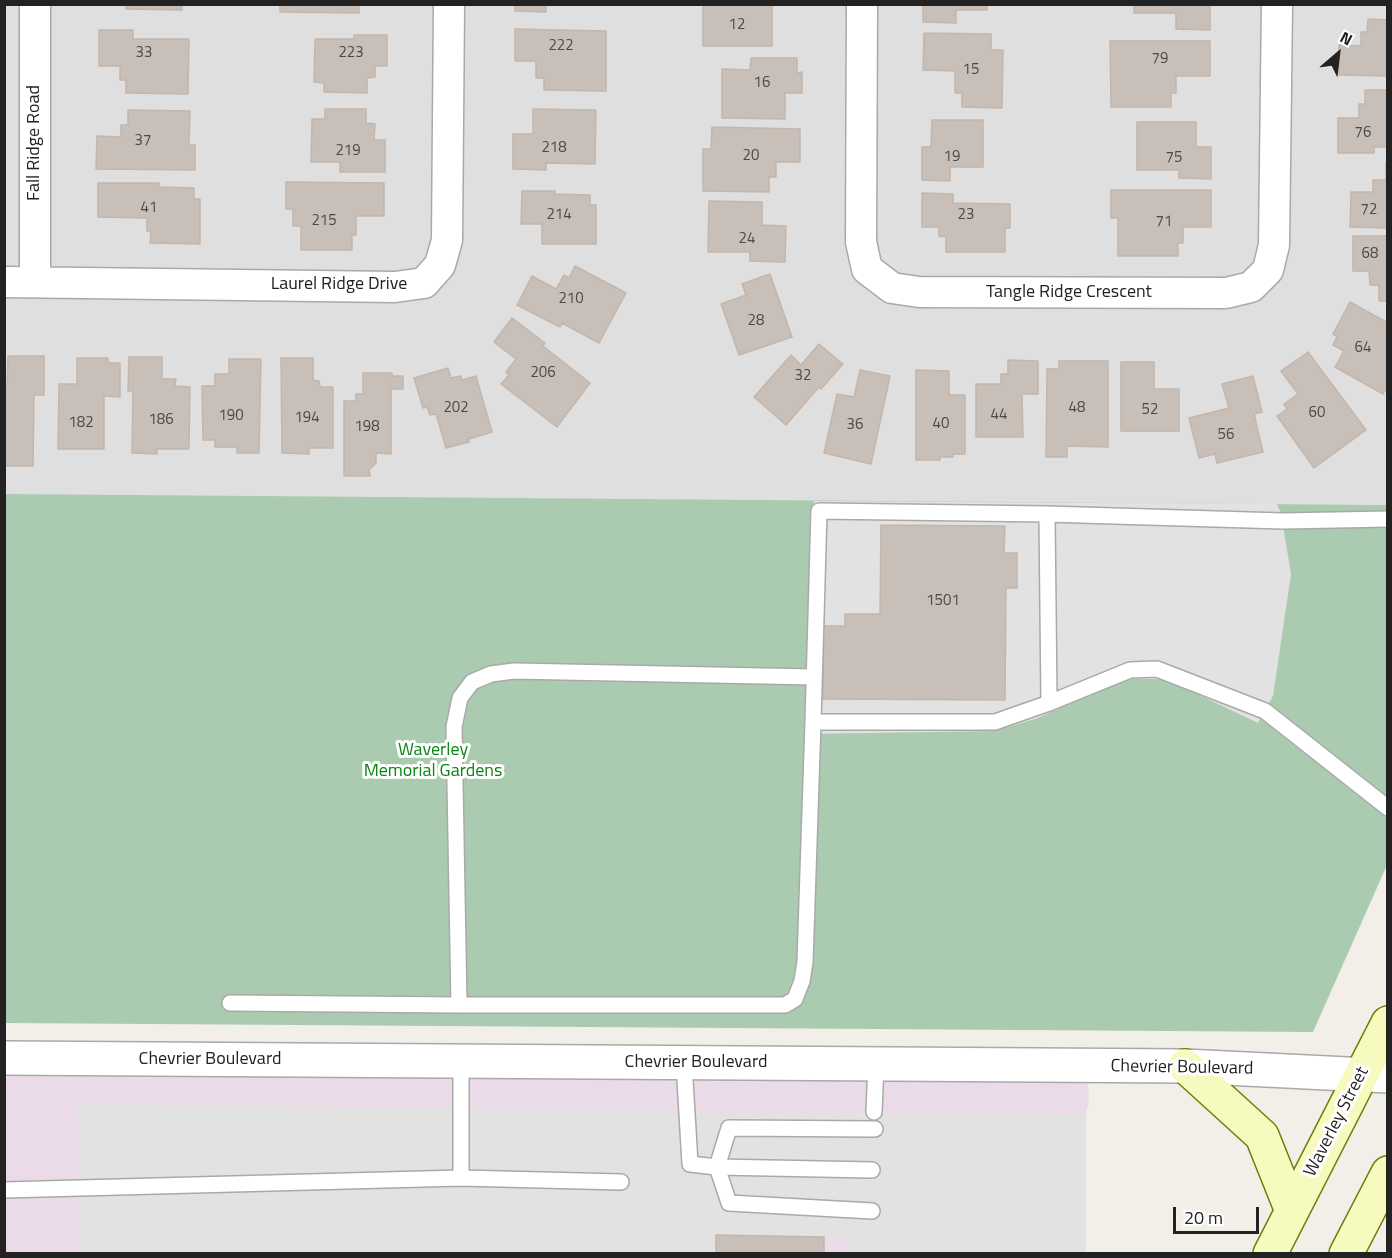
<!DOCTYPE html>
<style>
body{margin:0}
#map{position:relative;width:1392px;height:1258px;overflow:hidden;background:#f2efe9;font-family:"Titillium Web",sans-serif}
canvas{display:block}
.frame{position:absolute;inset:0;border:6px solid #222;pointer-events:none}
.north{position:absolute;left:1308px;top:24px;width:60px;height:60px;-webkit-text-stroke:4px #fff;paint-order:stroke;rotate:28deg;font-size:16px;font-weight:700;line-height:24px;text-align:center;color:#222}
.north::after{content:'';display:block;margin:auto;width:21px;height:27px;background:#222;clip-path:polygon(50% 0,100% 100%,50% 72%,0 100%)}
.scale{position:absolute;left:1173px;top:1207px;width:86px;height:27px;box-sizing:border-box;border:3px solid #222;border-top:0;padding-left:8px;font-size:18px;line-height:21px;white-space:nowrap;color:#222;-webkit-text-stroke:4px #fff;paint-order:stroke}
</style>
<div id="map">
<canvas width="1392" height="1258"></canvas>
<div class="frame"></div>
<div class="north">N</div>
<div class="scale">20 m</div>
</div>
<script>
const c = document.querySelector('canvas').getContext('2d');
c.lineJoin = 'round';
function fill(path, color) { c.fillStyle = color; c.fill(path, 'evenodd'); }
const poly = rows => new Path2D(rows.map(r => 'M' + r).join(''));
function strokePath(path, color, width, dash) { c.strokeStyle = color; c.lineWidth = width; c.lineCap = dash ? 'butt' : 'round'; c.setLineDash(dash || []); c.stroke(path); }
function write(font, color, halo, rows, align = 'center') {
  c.font = font + ' "Titillium Web",sans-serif'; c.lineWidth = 6; c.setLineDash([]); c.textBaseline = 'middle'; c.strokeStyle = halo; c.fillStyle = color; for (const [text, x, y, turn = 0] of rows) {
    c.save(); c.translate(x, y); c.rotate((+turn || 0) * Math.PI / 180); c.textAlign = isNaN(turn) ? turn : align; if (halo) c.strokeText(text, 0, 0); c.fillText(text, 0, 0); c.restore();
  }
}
fill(poly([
 [5,5,1387,5,1387,505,5,495]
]), '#e0dfdf');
fill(poly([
 [5,1058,1087,1066,1089,1101,1086,1115,1086,1253,5,1254]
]), '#ebdbe8');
fill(poly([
 [5,494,1387,505,1387,865,1313,1032,5,1023]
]), '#aacbaf');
fill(poly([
 [814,501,1277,504,1281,513,1291,574,1273,696,1258,723,1195,693,1159,679,1131,679,1085,696,1038,718,995,731,804,734],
 [78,1104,1086,1115,1086,1253,848,1253,848,1245,841,1237,717,1235,716,1254,79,1253]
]), '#e2e2e2');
const building = poly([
 [126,4,182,4,182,10,126,9,126,4],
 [280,4,359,4,359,13,280,12,280,4],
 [515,4,546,4,546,12,515,11,515,4],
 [703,4,772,4,772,46,703,46,703,4],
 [923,4,987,4,987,10,956,10,956,23,923,22,923,4],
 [1134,4,1210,4,1210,30,1176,29,1176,13,1134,13,1134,4],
 [1368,19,1388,20,1388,76,1339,75,1339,45,1361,46,1361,32,1367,32,1368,19],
 [515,29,606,31,606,91,544,90,544,78,536,78,536,61,515,61,515,29],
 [99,30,133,30,133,39,189,39,188,94,126,93,126,80,120,80,120,66,99,66,99,30],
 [924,33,991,34,991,50,1003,50,1002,108,962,107,962,93,955,93,955,71,923,70,924,33],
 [354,35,387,35,387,66,375,66,375,77,367,78,367,93,324,92,324,83,314,82,315,39,354,39,354,35],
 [1110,41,1210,41,1210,76,1176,76,1176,93,1171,93,1171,107,1111,107,1110,41],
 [751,58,797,58,797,73,802,72,802,93,785,93,785,119,722,118,722,69,750,70,751,58],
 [1365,90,1388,90,1388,147,1374,147,1374,153,1338,153,1338,118,1359,118,1359,104,1365,104,1365,90],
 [325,109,366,109,366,123,375,124,374,140,385,140,385,172,340,172,340,162,311,162,312,119,325,119,325,109],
 [533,109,596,110,595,164,546,163,546,170,513,169,513,134,533,134,533,109],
 [128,110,190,111,189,145,195,145,195,170,96,169,97,136,121,137,121,125,128,125,128,110],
 [932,120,983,120,983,167,950,167,950,181,922,180,922,147,931,147,932,120],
 [1137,122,1196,122,1196,147,1211,147,1211,179,1179,178,1179,170,1137,170,1137,122],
 [712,127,800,129,800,162,776,162,776,177,769,177,769,192,703,191,703,149,711,149,712,127],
 [1386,162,1388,163,1388,228,1350,227,1351,192,1373,192,1373,180,1386,180,1386,162],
 [286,182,384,183,384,216,356,216,356,235,352,235,352,250,301,250,301,226,293,226,293,209,286,209,286,182],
 [98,183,159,183,159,187,194,188,194,199,200,199,200,244,150,243,151,232,147,231,147,218,98,217,98,183],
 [1111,190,1211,190,1211,227,1183,227,1183,243,1178,243,1178,256,1118,256,1118,218,1111,218,1111,190],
 [522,191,555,191,555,194,590,195,590,205,596,205,596,244,542,244,542,224,521,224,522,191],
 [922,193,953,194,953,203,1010,204,1010,228,1005,228,1005,252,946,252,946,237,939,236,939,227,922,227,922,193],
 [709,201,762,202,762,225,786,226,785,262,750,261,750,252,708,252,709,201],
 [1353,236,1388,236,1388,301,1379,301,1379,285,1370,285,1369,271,1353,271,1353,236],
 [575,266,626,293,599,343,562,323,560,327,517,305,532,276,556,289,564,275,569,278,575,266],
 [770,274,792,337,739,355,721,304,746,295,742,284,770,274],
 [1350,302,1388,323,1388,385,1383,394,1335,367,1344,351,1333,345,1337,337,1333,334,1350,302],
 [512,318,545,343,543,346,590,383,557,427,501,384,509,375,506,372,516,359,494,342,512,318],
 [819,344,843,364,821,389,819,387,786,425,754,397,791,355,801,365,819,344],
 [1308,352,1366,430,1314,468,1277,416,1287,409,1284,404,1298,394,1281,371,1308,352],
 [8,356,44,356,44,395,34,395,33,466,4,466,4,389,7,389,8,356],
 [129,357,162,357,162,379,176,379,175,386,190,387,189,449,157,449,157,454,132,453,133,391,128,391,129,357],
 [77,358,108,358,108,363,120,363,120,397,104,396,104,449,58,449,59,384,77,384,77,358],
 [281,358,313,358,313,380,319,381,320,387,333,387,333,448,309,448,309,454,282,453,281,358],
 [229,359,261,359,259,453,237,453,237,447,215,447,215,440,203,440,202,386,215,386,215,374,229,374,229,359],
 [1008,360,1038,361,1038,394,1022,394,1023,437,976,437,976,384,1001,384,1001,374,1008,374,1008,360],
 [1059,361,1108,361,1108,447,1067,446,1067,457,1046,457,1047,369,1059,369,1059,361],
 [1121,362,1154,362,1154,389,1179,389,1179,431,1121,431,1121,362],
 [448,368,451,378,461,376,462,380,476,376,492,432,469,439,469,442,446,448,436,414,430,415,427,407,423,408,414,378,448,368],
 [860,370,890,376,871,464,824,453,837,394,854,397,860,370],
 [916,370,949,371,949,395,965,395,965,454,953,454,953,457,940,457,940,460,916,460,916,370],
 [363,373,392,373,392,376,403,376,403,389,391,389,391,454,376,453,376,463,369,470,370,476,344,476,344,401,356,401,356,394,363,394,363,373],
 [1253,376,1262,412,1254,414,1263,452,1217,463,1215,454,1199,458,1189,418,1229,408,1222,384,1253,376],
 [881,525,1005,526,1004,553,1017,553,1017,588,1006,588,1005,700,823,699,823,626,845,626,845,614,880,614,881,525],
 [716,1235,824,1237,824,1254,716,1254,716,1235]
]);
fill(building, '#c7bfb8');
strokePath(building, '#c4b6ab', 1.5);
const service = poly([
 [814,677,514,671,491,674,472,682,460,698,454,727,459,1005,785,1005,795,999,802,981,805,962,813,722,995,722,1049,703,1047,514,1283,521,1388,519],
 [1049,703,1130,670,1157,669,1265,711,1388,808],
 [813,722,819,511,1047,514],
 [230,1003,459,1005],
 [461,1061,461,1178],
 [684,1063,690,1164,717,1167,729,1128,875,1129],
 [874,1112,876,1064],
 [872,1170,717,1167,729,1203,872,1211],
 [4,1190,461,1178,621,1182]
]);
const minor = poly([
 [862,4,861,242,867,269,892,288,919,292,1226,293,1251,287,1268,270,1274,245,1277,4],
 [4,282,395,287,424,283,440,265,447,240,449,4],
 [35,282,35,4]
]);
const tertiary = poly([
 [4,1058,1185,1066,1388,1076]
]);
const secondary = poly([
 [1185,1066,1262,1136,1292,1211],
 [1270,1254,1388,1023],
 [1346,1254,1388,1173]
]);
strokePath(service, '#a9a9a9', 18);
strokePath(minor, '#a9a9a9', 33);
strokePath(tertiary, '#a9a9a9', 36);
strokePath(secondary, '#707d05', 36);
strokePath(service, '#fff', 15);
strokePath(minor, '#fff', 30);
strokePath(tertiary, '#fff', 33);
strokePath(secondary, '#f7fabf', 33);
write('15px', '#4b4948', null, [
 ["12",737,25],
 ["222",561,46],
 ["33",144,53],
 ["223",351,53],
 ["79",1160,59],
 ["15",971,70],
 ["16",762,83],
 ["76",1363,133],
 ["37",143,141],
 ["218",554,148],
 ["219",348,151],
 ["20",751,156],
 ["19",952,157],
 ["75",1174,158],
 ["41",149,208],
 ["72",1369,210],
 ["214",559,215],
 ["23",966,215],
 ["215",324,221],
 ["71",1164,222],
 ["24",747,239],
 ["68",1370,254],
 ["210",571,299],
 ["28",756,321],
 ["64",1363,348],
 ["206",543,373],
 ["32",803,376],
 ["202",456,408],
 ["48",1077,408],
 ["52",1150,410],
 ["60",1317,413],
 ["44",999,415],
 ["190",231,416],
 ["194",307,418],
 ["186",161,420],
 ["182",81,423],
 ["40",941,424],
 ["36",855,425],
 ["198",367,427],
 ["56",1226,435],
 ["1501",943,601]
]);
write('18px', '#222', '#fff', [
 ["Fall Ridge Road",35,143,-90],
 ["Laurel Ridge Drive",339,285],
 ["Tangle Ridge Crescent",1069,293],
 ["Chevrier Boulevard",210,1060],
 ["Chevrier Boulevard",696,1063],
 ["Chevrier Boulevard",1182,1068,1],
 ["Waverley Street",1337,1122,-63]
]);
write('18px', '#0c8416', '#fff', [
 ["Waverley",433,751],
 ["Memorial Gardens",433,772]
]);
</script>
